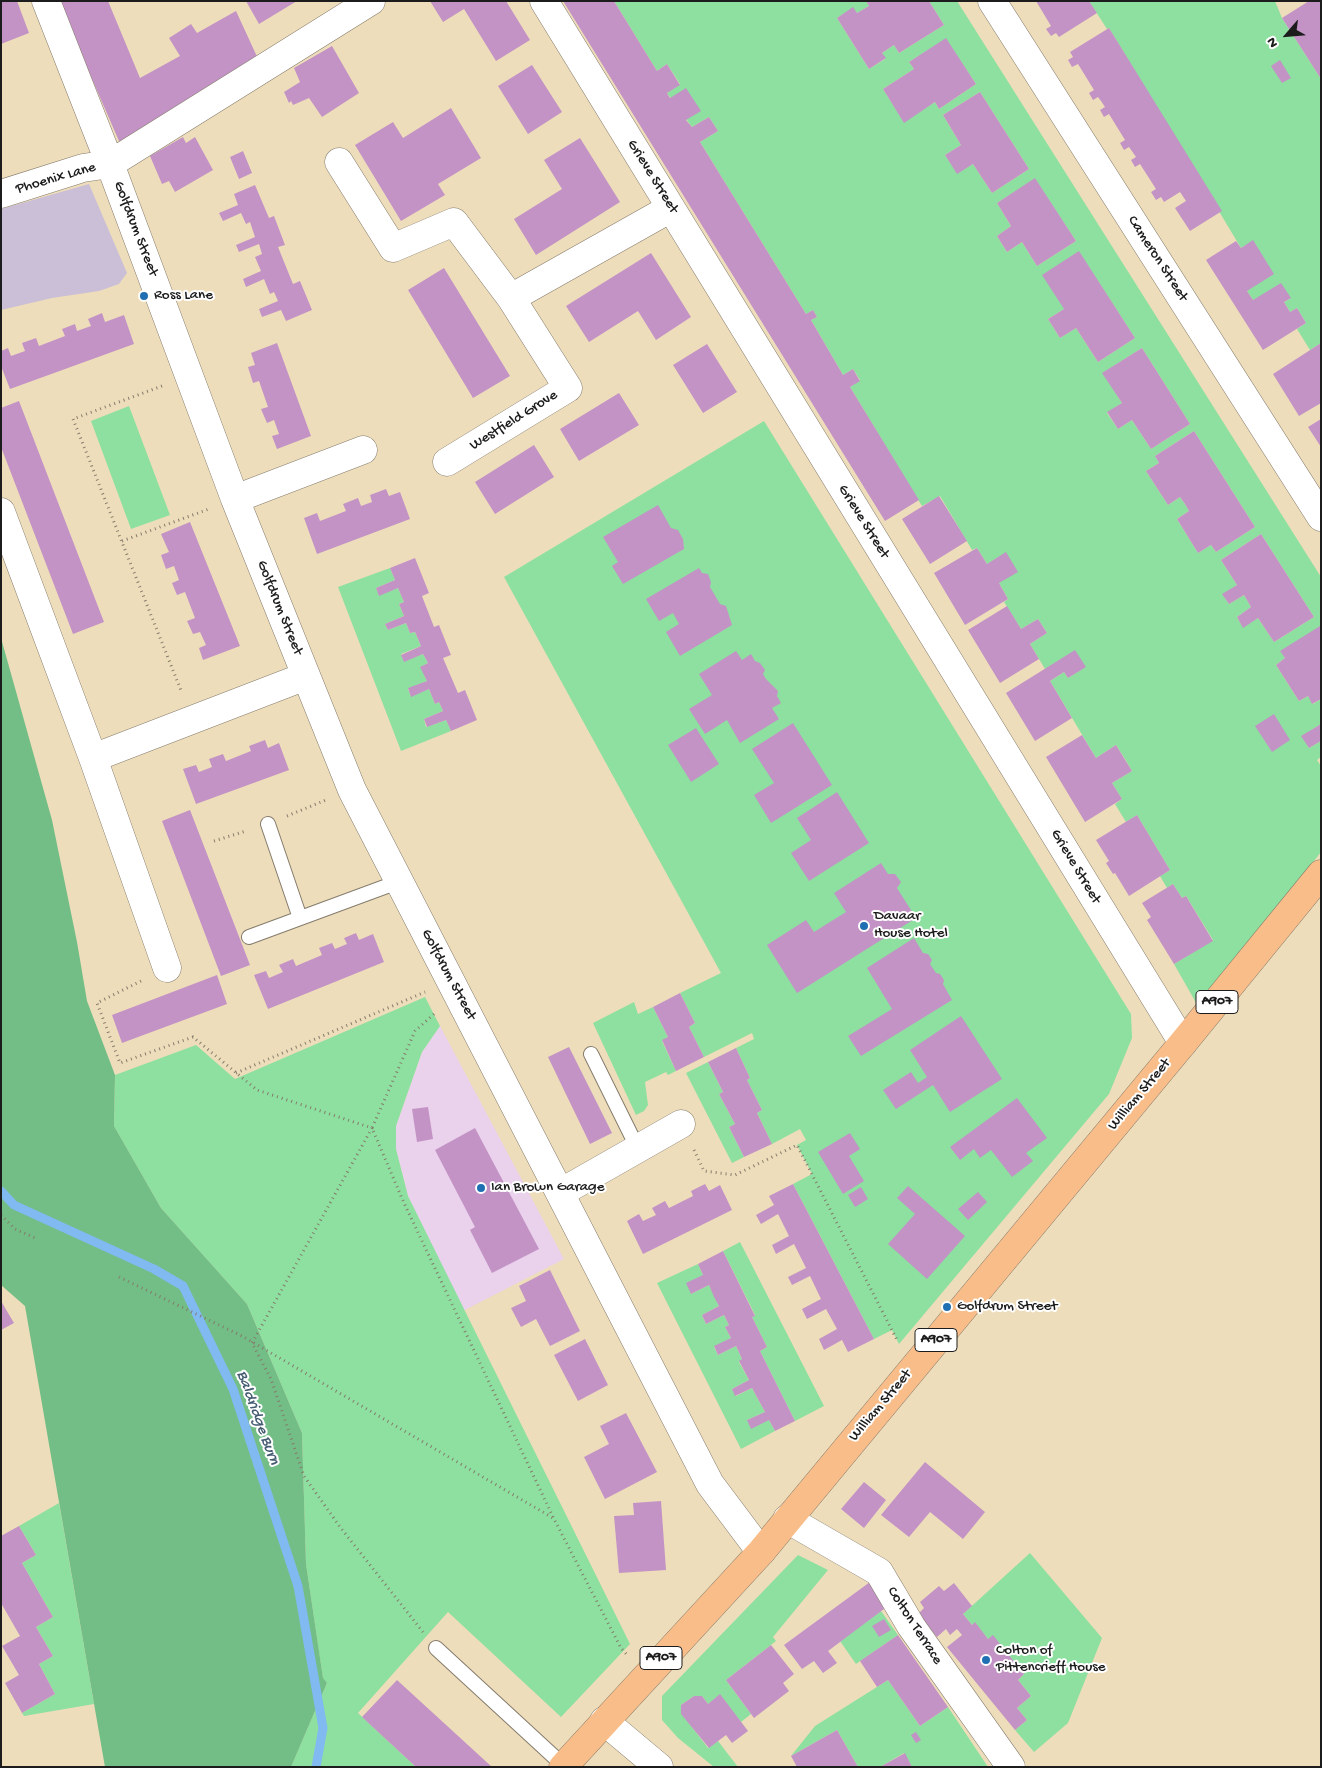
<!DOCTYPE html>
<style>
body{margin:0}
#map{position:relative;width:1322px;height:1768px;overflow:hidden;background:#edb;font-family:"Gochi Hand",sans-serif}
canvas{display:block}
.frame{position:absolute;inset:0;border:2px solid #1c1c1c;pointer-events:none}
.north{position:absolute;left:1262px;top:10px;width:50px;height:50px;-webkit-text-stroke:4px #fff;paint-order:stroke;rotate:243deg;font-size:14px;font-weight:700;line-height:20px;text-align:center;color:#1c1c1c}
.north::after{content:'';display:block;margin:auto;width:18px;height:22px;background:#1c1c1c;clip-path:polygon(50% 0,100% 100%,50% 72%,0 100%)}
</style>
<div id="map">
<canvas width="1322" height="1768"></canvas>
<div class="frame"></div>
<div class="north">N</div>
</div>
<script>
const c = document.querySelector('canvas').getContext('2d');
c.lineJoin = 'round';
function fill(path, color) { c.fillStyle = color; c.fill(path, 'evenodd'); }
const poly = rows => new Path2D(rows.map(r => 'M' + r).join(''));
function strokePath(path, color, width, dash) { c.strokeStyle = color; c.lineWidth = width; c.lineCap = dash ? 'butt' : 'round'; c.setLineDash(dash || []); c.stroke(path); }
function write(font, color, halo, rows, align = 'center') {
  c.font = font + ' "Gochi Hand",sans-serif'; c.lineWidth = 4; c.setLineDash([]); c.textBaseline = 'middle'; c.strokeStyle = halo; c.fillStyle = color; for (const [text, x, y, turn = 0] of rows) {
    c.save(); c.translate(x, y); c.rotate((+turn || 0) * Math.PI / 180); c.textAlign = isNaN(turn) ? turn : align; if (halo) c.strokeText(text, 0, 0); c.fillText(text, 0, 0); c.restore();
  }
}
fill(poly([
 [440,1026,564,1259,463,1311,408,1196,396,1149,396,1126,422,1052]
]), '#ead1ec');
fill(poly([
 [89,184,127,273,119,284,99,291,52,298,1,310,1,209]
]), '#cabfd6');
fill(poly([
 [614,1,866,1,869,6,857,13,853,8,837,18,869,69,885,59,882,53,894,45,899,53,944,25,929,1,957,1,1321,577,1321,627,1281,651,1285,658,1276,665,1299,701,1308,696,1313,704,1321,699,1321,724,1302,736,1309,748,1321,741,1321,757,1317,760,1321,766,1321,852,1199,1008,1174,964,1213,940,1186,896,1182,898,1173,884,1167,888,1160,876,1170,870,1137,815,1126,822,1115,804,1122,799,1112,783,1132,771,1125,759,1116,745,1096,758,1050,681,1064,672,1068,678,1085,667,1045,669,1030,644,1047,633,1038,619,1021,629,1004,602,1008,599,999,583,1006,553,987,564,977,548,972,550,940,496,922,506,850,387,860,380,853,369,843,375,811,320,817,317,813,310,806,314,700,142,718,131,709,117,692,127,667,93,680,84,667,64,657,71],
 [946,39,976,84,939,109,935,102,904,122,883,89,914,69,909,62],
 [980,92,1029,169,992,193,973,164,957,173,945,155,961,145,943,115],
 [1035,179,1076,241,1037,266,1022,242,1007,252,997,236,1011,226,997,203],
 [1079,252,1135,338,1098,362,1076,328,1060,338,1048,319,1064,309],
 [1142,348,1190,424,1151,449,1132,420,1118,429,1107,413,1122,403,1103,373],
 [1194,431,1255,527,1216,552,1211,545,1198,553,1177,519,1189,511,1185,504,1180,497,1168,505,1146,471,1159,463,1155,456],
 [1261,534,1314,617,1274,642,1258,618,1243,627,1237,617,1251,607,1244,595,1229,604,1223,595,1237,585,1221,560],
 [1089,1,1275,1,1282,18,1321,79,1321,343,1310,350,1297,329,1306,323,1297,308,1290,312,1284,302,1291,298,1253,300,1247,291,1253,241,1241,248,1109,28,1107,29],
 [129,406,170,515,131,529,91,421],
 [764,421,1131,1014,1132,1038,1109,1094,899,1344,892,1330,874,1339,793,1184,812,1174,797,1145,806,1140,800,1129,772,1144,757,1113,762,1110,747,1080,750,1078,736,1048,754,1039,752,1033,704,1057,689,1027,695,1023,680,993,721,973,504,577],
 [390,568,395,580,376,588,379,595,398,588,404,602,399,604,404,616,385,624,388,630,406,623,410,633,415,632,421,646,401,654,404,661,423,654,428,663,421,667,427,681,408,689,411,696,429,689,435,704,439,702,443,711,424,719,426,727,446,720,451,731,401,751,338,587],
 [425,997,440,1026,422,1052,396,1126,396,1149,408,1196,630,1644,561,1717,448,1612,358,1713,416,1767,291,1767,327,1683,323,1679,306,1564,302,1433,247,1304,161,1208,114,1126,115,1075,196,1045,235,1079],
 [634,1002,638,1014,653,1007,668,1037,662,1041,676,1071,668,1075,666,1072,645,1082,648,1105,644,1111,636,1115,593,1023],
 [708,1062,723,1092,719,1094,735,1124,729,1127,744,1157,732,1163,686,1073],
 [740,1242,824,1406,795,1421,760,1351,767,1347,752,1317,755,1315,723,1251],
 [698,1264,703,1275,691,1294,709,1285,719,1306,702,1315,706,1324,724,1315,729,1325,725,1327,731,1338,714,1347,718,1355,736,1346,742,1359,739,1362,749,1380,732,1389,736,1396,752,1388,765,1412,747,1420,769,1420,775,1431,741,1449,657,1283],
 [59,1503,94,1704,24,1716,22,1713,55,1694,39,1664,53,1656,36,1627,53,1617,22,1563,36,1555,19,1526],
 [1030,1553,1102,1638,1068,1723,1034,1752,1015,1730,1027,1720,1017,1708,1031,1696,1018,1680,1024,1674,993,1636,988,1639,975,1623,972,1625,963,1614],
 [798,1555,828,1570,773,1637,776,1641,726,1680,751,1714,741,1722,720,1695,708,1704,702,1696,694,1696,681,1705,682,1714,708,1748,718,1741,738,1767,714,1767,678,1738,662,1720,662,1696],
 [881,1611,898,1635,856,1664,840,1641],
 [888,1680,920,1726,948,1707,988,1767,912,1767,904,1753,880,1767,858,1767,837,1730,791,1756,815,1726]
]), '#8de0a0');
fill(poly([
 [1,638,52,820,77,942,87,1001,115,1075,114,1126,161,1208,247,1304,302,1433,306,1564,323,1678,327,1683,291,1767,105,1767,25,1306,1,1285]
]), '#72be86');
strokePath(poly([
 [1,1191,14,1205,154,1269,183,1286,233,1389,298,1586,323,1728,316,1767]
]), '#81b9f1', 9);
fill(poly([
 [1,1,17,1,29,33,1,44],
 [58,1,108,1,140,78,180,56,169,38,191,24,197,33,236,11,260,63,128,144,119,141],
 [246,1,297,1,259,24],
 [430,1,506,1,530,40,496,61,464,9,443,22],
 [563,1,614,1,657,71,667,64,680,85,667,93,670,98,686,88,701,111,686,120,692,127,709,117,718,131,700,142,806,314,813,310,817,317,811,320,843,375,853,369,860,381,850,387,919,500,885,521],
 [866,1,929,1,944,25,899,53,894,45,882,53,886,58,869,69,837,18,853,7,857,13,869,6],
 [1036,1,1089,1,1097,13,1059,37,1056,33,1051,36,1046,29,1051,26],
 [1309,1,1321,1,1321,79,1282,18],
 [1109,28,1222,211,1190,231,1175,208,1186,201,1180,192,1164,202,1161,197,1156,200,1151,192,1156,189,1140,164,1135,167,1131,160,1136,157,1129,147,1124,150,1120,143,1125,140,1109,114,1104,117,1100,110,1105,107,1101,101,1098,97,1093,100,1089,93,1094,90,1078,64,1072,67,1068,60,1073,57,1070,52],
 [946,38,976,84,939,109,935,102,904,123,883,89,914,69,909,62],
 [332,46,359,93,322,117,309,98,293,105,291,101,289,103,284,92,300,82,294,68],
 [1280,60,1291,78,1282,83,1271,66],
 [532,65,562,112,528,134,498,86],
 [980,92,1029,169,992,193,973,164,957,174,945,155,961,145,943,115],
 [451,108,481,158,438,184,445,195,401,221,355,145,393,122,403,138],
 [183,137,186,143,195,137,213,170,175,192,169,181,162,184,150,156],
 [580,138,620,202,536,255,514,219,562,189,544,160],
 [243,151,252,173,239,179,230,157],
 [1035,178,1076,241,1037,266,1022,242,1007,252,997,236,1011,226,997,203],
 [255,185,269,218,274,216,285,245,278,247,293,284,300,281,312,310,286,321,281,310,262,317,259,309,278,301,274,292,270,294,264,279,246,287,243,279,261,271,255,257,262,254,259,244,239,252,236,245,255,237,250,222,246,224,241,213,223,221,219,213,238,205,234,194],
 [1253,240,1274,274,1247,291,1253,300,1281,283,1291,298,1284,302,1290,312,1297,308,1306,323,1263,350,1206,260,1236,241,1241,248],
 [1079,251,1135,338,1098,362,1076,328,1060,338,1048,319,1064,309,1042,275],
 [651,253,691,317,656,340,638,311,589,342,566,306],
 [444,268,510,376,473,398,408,290],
 [102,313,105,322,124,315,134,344,10,389,1,366,1,351,8,348,11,356,25,351,22,343,36,338,39,346,65,336,62,329,75,324,77,331,91,326,88,319],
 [277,343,311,436,277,449,272,436,279,434,274,420,267,423,261,409,268,407,259,381,253,383,248,367,255,365,251,353],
 [1321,343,1321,403,1299,416,1273,374],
 [707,344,737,392,703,413,673,365],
 [1142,348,1190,424,1151,449,1132,420,1118,429,1107,412,1122,403,1102,373],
 [619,393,639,425,579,461,560,429],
 [19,401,104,622,73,634,1,447,1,408],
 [1321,419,1321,447,1308,427],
 [1194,431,1255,527,1216,552,1211,545,1198,553,1177,519,1189,511,1185,504,1180,497,1168,505,1146,471,1159,463,1155,456],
 [534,445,554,477,495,514,475,482],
 [386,489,389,496,400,492,410,519,317,554,304,518,317,513,320,521,346,511,343,504,358,498,361,506,372,502,370,495],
 [939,496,967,541,930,564,902,519],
 [658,505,671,528,678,530,683,539,684,549,623,584,612,566,618,562,603,537],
 [190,522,240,646,203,660,199,648,206,645,200,632,193,634,187,621,195,618,185,592,177,595,172,583,179,580,174,566,166,569,161,555,169,552,161,534],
 [1261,534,1314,617,1274,642,1258,618,1243,628,1237,617,1251,607,1244,595,1229,604,1222,594,1237,585,1221,560],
 [977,548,987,564,1006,552,1018,572,999,583,1008,599,965,625,934,573],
 [415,558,429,593,422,596,434,627,439,625,451,655,443,658,458,693,465,690,477,720,451,731,446,720,427,727,424,719,443,711,439,702,435,704,429,689,411,697,408,688,427,681,420,667,428,663,423,654,404,662,401,655,421,646,415,632,410,633,406,623,388,630,385,624,404,616,399,604,404,602,398,588,379,596,376,588,395,580,390,568],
 [699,568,702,573,708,574,711,582,710,587,720,604,726,606,732,625,680,656,666,632,679,624,673,613,659,621,646,599],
 [1007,606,1021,629,1038,619,1047,633,1030,644,1039,659,1000,683,968,630],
 [1320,626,1321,699,1312,704,1308,696,1299,701,1276,665,1285,658,1280,651],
 [1075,650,1086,667,1068,678,1064,672,1050,681,1072,718,1035,741,1006,693],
 [736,651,742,660,751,654,755,661,760,663,765,670,763,674,766,679,778,691,777,696,781,703,772,708,779,719,740,743,727,720,705,734,689,709,712,695,699,674],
 [1274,714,1290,740,1272,752,1255,726],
 [793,723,832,785,771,823,754,795,774,783,752,749],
 [1321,724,1321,741,1309,748,1301,736],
 [696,728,719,764,691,782,668,745],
 [1082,735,1096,758,1116,745,1132,771,1112,783,1122,799,1085,822,1046,757],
 [265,740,268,748,279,743,289,770,196,804,183,769,196,765,199,772,212,767,209,759,223,754,226,761,251,751,249,746],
 [837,792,869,843,809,881,791,853,811,840,797,818],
 [190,810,250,965,221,976,162,821],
 [1137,815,1170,870,1129,896,1115,873,1113,874,1106,863,1109,861,1096,840],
 [881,863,888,874,895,874,901,882,897,888,916,918,797,993,767,945,806,920,814,932,846,912,834,893],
 [1173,884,1182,898,1186,896,1213,941,1174,964,1147,920,1151,917,1142,903],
 [356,933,359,940,373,934,384,962,268,1009,254,975,266,971,269,978,283,972,279,965,293,959,296,966,322,955,319,948,332,943,335,949,347,944,344,938],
 [914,938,923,953,928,954,932,960,930,964,936,973,940,974,944,980,943,984,952,1000,861,1056,848,1036,892,1009,867,968],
 [217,975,227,1004,122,1043,112,1015],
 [680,993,695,1023,689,1027,704,1057,676,1071,662,1040,668,1037,653,1007],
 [961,1016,1002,1079,950,1112,933,1085,896,1109,883,1090,911,1072,918,1083,927,1077,910,1050],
 [569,1047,612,1133,590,1144,548,1057],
 [736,1048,750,1078,747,1080,762,1110,757,1113,772,1144,744,1157,729,1127,735,1124,719,1094,723,1092,708,1062],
 [1017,1098,1047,1138,1026,1153,1033,1161,1012,1177,991,1150,980,1158,974,1149,960,1160,950,1147],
 [428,1107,433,1139,417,1142,412,1109],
 [475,1128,539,1249,492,1273,470,1230,475,1227,435,1150],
 [850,1133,860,1149,849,1156,864,1181,843,1194,818,1152],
 [705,1184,709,1191,720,1185,732,1210,643,1254,627,1221,639,1214,643,1221,656,1215,652,1208,665,1201,669,1208,693,1196,691,1191],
 [793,1184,874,1339,848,1352,842,1340,824,1350,819,1339,837,1329,826,1309,807,1319,802,1309,821,1299,810,1276,792,1285,788,1277,806,1268,794,1244,776,1254,772,1245,789,1236,778,1214,761,1224,756,1215,774,1205,769,1196],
 [908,1186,965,1236,927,1279,888,1244,915,1214,897,1198],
 [861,1187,868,1199,855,1207,848,1195],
 [978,1192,987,1202,968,1220,958,1209],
 [723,1251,755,1316,752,1317,767,1347,760,1351,795,1421,775,1431,769,1420,751,1429,747,1420,765,1412,752,1388,735,1396,732,1389,749,1380,739,1361,742,1359,736,1346,718,1355,714,1346,731,1338,725,1327,729,1325,724,1315,706,1324,702,1315,719,1306,714,1297,709,1285,691,1294,686,1283,703,1275,698,1264],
 [550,1270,580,1331,550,1346,536,1319,521,1327,511,1308,526,1301,519,1286],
 [1,1301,14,1323,1,1330],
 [585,1339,608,1385,578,1401,554,1355],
 [626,1413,657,1472,605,1499,584,1457,609,1444,600,1426],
 [925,1462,985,1512,963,1539,930,1512,909,1537,881,1515],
 [864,1482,886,1500,864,1528,841,1509],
 [661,1501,666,1570,619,1573,614,1516,634,1515,633,1503],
 [19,1526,36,1555,22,1563,53,1617,36,1627,53,1656,39,1664,55,1694,22,1713,5,1683,19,1675,2,1646,20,1636,1,1603,1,1536],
 [870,1582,888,1606,828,1651,837,1663,823,1673,814,1661,802,1669,784,1645],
 [954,1583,972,1606,963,1614,972,1625,975,1622,988,1639,993,1635,1024,1674,1018,1680,1031,1696,1017,1708,1027,1720,1015,1730,947,1647,962,1635,957,1629,950,1635,946,1629,937,1637,918,1614,924,1608,920,1602,939,1586,944,1591],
 [884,1619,891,1630,879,1637,872,1626],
 [898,1635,948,1707,920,1726,888,1680,877,1687,860,1661],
 [771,1645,794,1674,783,1683,789,1691,754,1718,726,1680],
 [397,1680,492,1767,416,1767,362,1717],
 [720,1694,748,1731,732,1743,726,1735,709,1748,681,1714,681,1705,694,1696,702,1696,708,1704],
 [837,1730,858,1767,797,1767,791,1756],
 [916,1732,921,1740,916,1743,911,1735],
 [905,1753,912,1767,880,1767]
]), '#c393c5');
const service = poly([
 [268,824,300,918],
 [249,937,398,882],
 [591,1054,637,1147],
 [436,1648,564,1766]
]);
const minor = poly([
 [46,1,110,164,235,499,352,790,710,1484,761,1552],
 [544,1,1183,1043],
 [992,1,1321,517],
 [339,162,393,248,454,222,511,298,568,388,447,462],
 [1,194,83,168,110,164,371,1],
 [511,298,671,208],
 [235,499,363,450],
 [1,512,93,758,167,968],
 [93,758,306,676],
 [560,1193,681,1124],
 [787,1519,879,1572,911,1626,1011,1767],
 [604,1721,659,1767]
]);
const primary = poly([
 [563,1767,761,1552,1183,1043,1321,874]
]);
strokePath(service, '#857c6c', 16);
strokePath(minor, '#857c6c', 29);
strokePath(primary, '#857c6c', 29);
strokePath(poly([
 [162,386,73,419,182,693],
 [122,541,209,509],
 [287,816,326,800],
 [214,841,246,831],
 [141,981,97,1003,120,1063,193,1037,257,1090,372,1128,252,1343,271,1379,304,1476,340,1527,423,1632],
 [434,1014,415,1031,372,1128,404,1203,554,1519,621,1648,628,1656],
 [236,1073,425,992],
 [694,1150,704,1171,735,1175,797,1145,898,1342],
 [1,1215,15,1229,35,1238],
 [119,1277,242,1336,553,1518]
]), '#857c6c', 3, [1, 4]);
strokePath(service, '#fff', 14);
strokePath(minor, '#fff', 28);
strokePath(primary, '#f8bd89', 28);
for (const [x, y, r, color] of [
 [144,296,5,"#1f6fb2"],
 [864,926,5,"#1f6fb2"],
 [481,1188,5,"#1f6fb2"],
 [947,1307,5,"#1f6fb2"],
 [986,1660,5,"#1f6fb2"]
]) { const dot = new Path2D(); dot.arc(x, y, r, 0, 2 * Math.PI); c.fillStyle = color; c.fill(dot); strokePath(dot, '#fff', 2); }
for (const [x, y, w] of [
 [1217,1002,42],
 [936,1340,42],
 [661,1658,42]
]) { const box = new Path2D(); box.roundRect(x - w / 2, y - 11.5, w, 23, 4); c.fillStyle = '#fff'; c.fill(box); strokePath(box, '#1c1c1c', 1); }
write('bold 14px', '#1c1c1c', null, [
 ["A907",1217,1002],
 ["A907",936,1340],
 ["A907",661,1658]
]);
write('15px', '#1c1c1c', '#fff', [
 ["Grieve Street",652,177,58],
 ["Phoenix Lane",56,179,-16],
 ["Golfdrum Street",135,229,69],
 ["Cameron Street",1157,259,57],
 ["Westfield Grove",514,421,-32],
 ["Grieve Street",863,522,58],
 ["Golfdrum Street",279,608,68],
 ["Grieve Street",1075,867,59],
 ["Golfdrum Street",448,975,62],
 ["William Street",1140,1095,-50],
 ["William Street",881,1406,-50],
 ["Colton Terrace",914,1626,57]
]);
write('15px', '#1c1c1c', '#fff', [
 ["Ross Lane",154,296],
 ["Davaar",874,917],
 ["House Hotel",874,934],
 ["Ian Brown Garage",491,1188],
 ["Golfdrum Street",957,1307],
 ["Colton of",996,1651],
 ["Pittencrieff House",996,1668]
], 'left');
write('italic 16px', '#445b71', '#fff', [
 ["Baldridge Burn",257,1418,70]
]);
</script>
